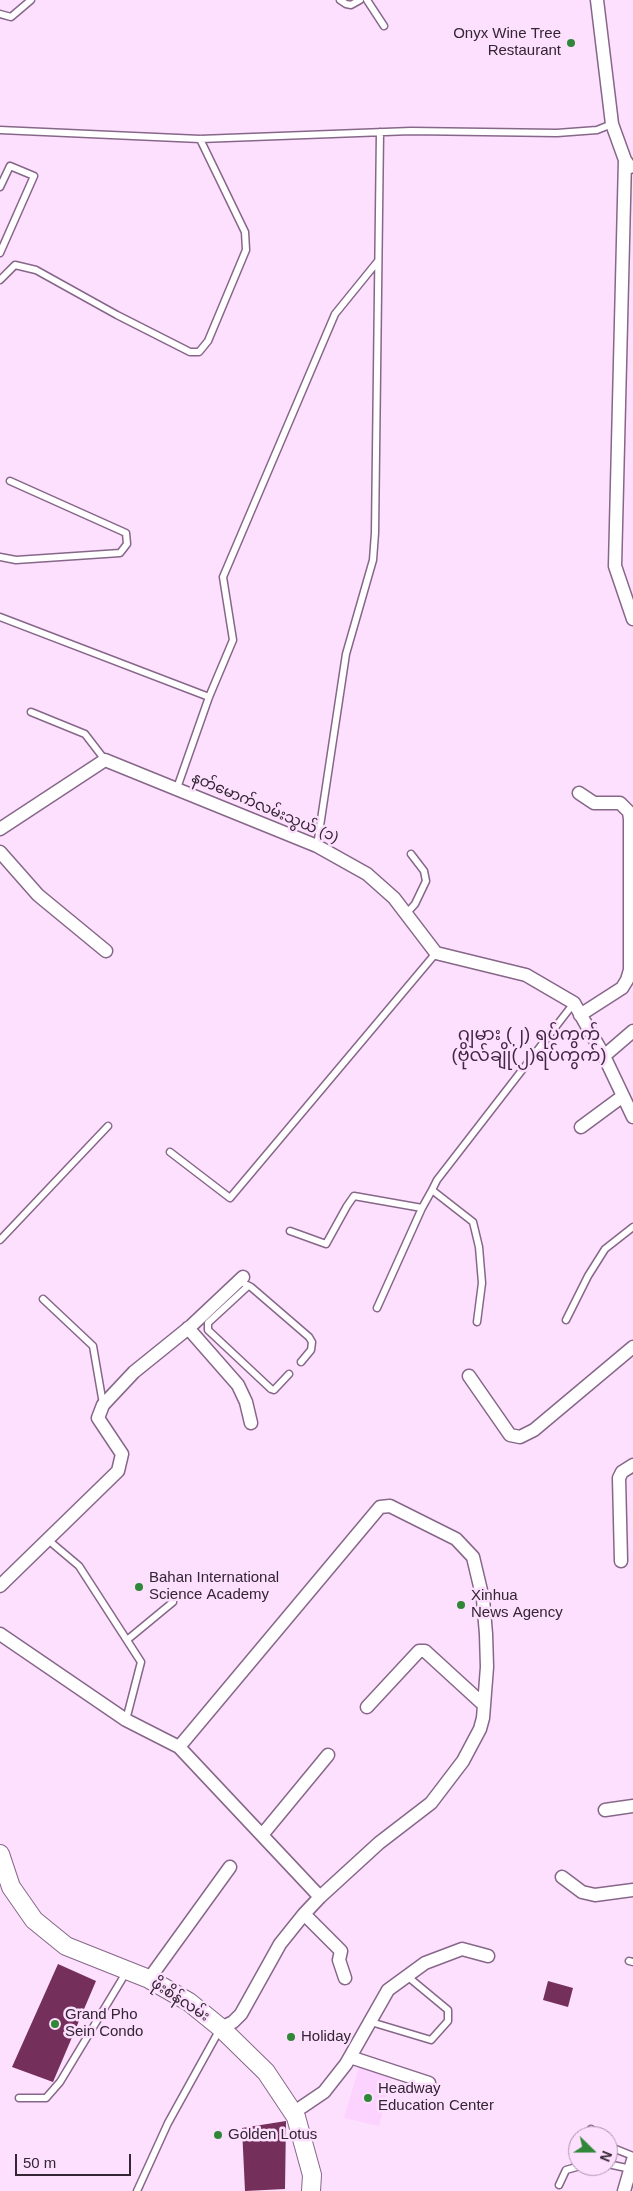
<!DOCTYPE html>
<meta charset="utf-8">
<style>
body{margin:0}
#map{position:relative;width:633px;height:2191px;overflow:hidden;background:#fddffe;font-family:Helvetica,sans-serif}
canvas{display:block}
.north{position:absolute;left:568px;top:2126px;width:50px;height:50px;box-sizing:border-box;background:#fddffe;border:1px solid #ac95ad;border-radius:50%;rotate:112deg;font-size:14px;font-weight:700;line-height:20px;text-align:center;color:#332534}
.north::after{content:'';display:block;margin:auto;width:18px;height:22px;background:#2f8737;clip-path:polygon(50% 0,100% 100%,50% 72%,0 100%)}
.scale{position:absolute;left:15px;top:2154px;width:116px;height:22px;box-sizing:border-box;border:2px solid #332534;border-top:0;padding-left:6px;font-size:15px;line-height:18px;white-space:nowrap;color:#332534;-webkit-text-stroke:4px #fddffe;paint-order:stroke}
</style>
<div id="map">
<canvas width="633" height="2191"></canvas>
<div class="north">N</div>
<div class="scale">50 m</div>
</div>
<script>
const c = document.querySelector('canvas').getContext('2d');
c.lineJoin = 'round';
function fill(path, color) { c.fillStyle = color; c.fill(path, 'evenodd'); }
const poly = rows => new Path2D(rows.map(r => 'M' + r).join(''));
function strokePath(path, color, width, dash) { c.strokeStyle = color; c.lineWidth = width; c.lineCap = dash ? 'butt' : 'round'; c.setLineDash(dash || []); c.stroke(path); }
function write(font, color, halo, rows, align = 'center') {
  c.font = font + ' Helvetica,"Noto Sans Myanmar",sans-serif'; c.lineWidth = 5; c.setLineDash([]); c.textBaseline = 'middle'; c.strokeStyle = halo; c.fillStyle = color; for (const [text, x, y, turn = 0] of rows) {
    c.save(); c.translate(x, y); c.rotate((+turn || 0) * Math.PI / 180); c.textAlign = isNaN(turn) ? turn : align; if (halo) c.strokeText(text, 0, 0); c.fillText(text, 0, 0); c.restore();
  }
}
fill(poly([
 [359,2067,391,2079,379,2126,344,2118]
]), '#fcd2fe');
fill(poly([
 [58,1964,96,1981,53,2082,12,2067],
 [548,1981,573,1988,568,2007,543,2000],
 [286,2121,285,2189,245,2191,242,2128]
]), '#742f5a');
const service = poly([
 [340,0,346,4,351,5,360,0],
 [367,0,384,26],
 [0,14,11,17,31,0],
 [0,130,200,139,411,131,557,133,597,130,612,124],
 [0,187,10,166,34,176,0,253],
 [0,280,15,265,36,270,117,315,190,352,199,352,208,341,246,250,245,232,200,139],
 [0,557,16,560,120,553,127,544,126,533,10,481],
 [0,617,209,697],
 [31,712,85,734,105,760],
 [177,788,209,697,233,640,223,577,335,314,378,261],
 [317,846,346,654,373,560,375,533,380,132],
 [406,914,415,904,426,881,424,871,411,854],
 [170,1152,230,1198,436,953],
 [290,1231,326,1244,347,1206,354,1196,422,1208,432,1190],
 [0,1240,108,1126],
 [245,1284,251,1287,309,1337,312,1342,311,1350,301,1362],
 [247,1287,208,1323,208,1330,271,1389,274,1390,289,1374],
 [43,1299,93,1346,103,1404],
 [377,1308,422,1208],
 [566,1320,588,1276,605,1249,633,1227],
 [477,1322,482,1283,479,1247,473,1222,432,1190,437,1180,574,1003],
 [47,1539,79,1566,141,1662,126,1720],
 [127,1640,173,1602],
 [629,1961,633,1962],
 [371,2022,431,2040,448,2021,448,2010,407,1976],
 [19,2098,46,2098,60,2082,127,1971],
 [591,2129,595,2136],
 [608,2146,633,2156],
 [608,2164,631,2169],
 [559,2185,566,2170,580,2166],
 [137,2191,168,2123,220,2029]
]);
const minor = poly([
 [597,0,612,124,625,160,630,167],
 [625,160,615,566,633,619],
 [579,793,594,803,620,803,629,812,630,819,630,970,627,980,622,988,580,1015],
 [0,829,105,760,317,846,367,874,394,898,436,953,526,975,574,1003,604,1056,633,1117],
 [0,852,38,895,106,951],
 [604,1056,633,1031],
 [581,1127,623,1096],
 [188,1328,238,1385,246,1402,251,1423],
 [469,1376,510,1435,520,1437,534,1430,633,1347],
 [621,1561,619,1478,622,1472,633,1465],
 [0,1586,118,1471,122,1454,98,1418,103,1405,134,1372,191,1326,243,1277],
 [0,1634,126,1720,179,1747,320,1897],
 [367,1707,419,1651,425,1651,484,1705],
 [179,1747,380,1507,390,1506,456,1539,473,1557,483,1599,486,1634,487,1667,483,1718,480,1729,463,1761,431,1803,379,1843,320,1897,304,1914,280,1944,241,2014,233,2022,221,2028],
 [605,1810,633,1806],
 [262,1835,328,1755],
 [562,1877,582,1892,595,1895,633,1890],
 [304,1914,341,1951,339,1960,345,1978],
 [149,1979,230,1867],
 [350,2057,429,2083],
 [293,2113,324,2092,346,2064,388,1990,425,1963,462,1949,488,1956],
 [624,2191,633,2160]
]);
const secondary = poly([
 [0,1854,11,1887,34,1920,66,1946,149,1979,189,2002,221,2028,266,2072,296,2117,312,2175,311,2191]
]);
strokePath(service, '#876789', 9);
strokePath(minor, '#876789', 15);
strokePath(secondary, '#876789', 20);
strokePath(service, '#fff', 6);
strokePath(minor, '#fff', 12);
strokePath(secondary, '#fff', 18);
for (const [x, y, r, color] of [
 [571,43,5,"#2f8737"],
 [139,1587,5,"#2f8737"],
 [461,1605,5,"#2f8737"],
 [55,2024,5,"#2f8737"],
 [291,2037,5,"#2f8737"],
 [368,2098,5,"#2f8737"],
 [218,2135,5,"#2f8737"]
]) { const dot = new Path2D(); dot.arc(x, y, r, 0, 2 * Math.PI); c.fillStyle = color; c.fill(dot); strokePath(dot, '#fddffe', 2); }
write('15px', '#332534', '#fddffe', [
 ["Onyx Wine Tree",561,34,"right"],
 ["Restaurant",561,51,"right"],
 ["Bahan International",149,1578],
 ["Science Academy",149,1595],
 ["Xinhua",471,1596],
 ["News Agency",471,1613],
 ["Grand Pho",65,2015],
 ["Sein Condo",65,2032],
 ["Holiday",301,2037],
 ["Headway",378,2089],
 ["Education Center",378,2106],
 ["Golden Lotus",228,2135]
], 'left');
write('15px', '#332534', '#fddffe', [
 ["နတ်မောက်လမ်းသွယ် (၁)",265,808,23],
 ["ဖိုးစိန်လမ်း",180,2000,33]
]);
write('18px', '#442746', '#fddffe', [
 ["ဂျမား (၂) ရပ်ကွက်",529,1035],
 ["(ဗိုလ်ချို(၂)ရပ်ကွက်)",529,1056]
]);
</script>
